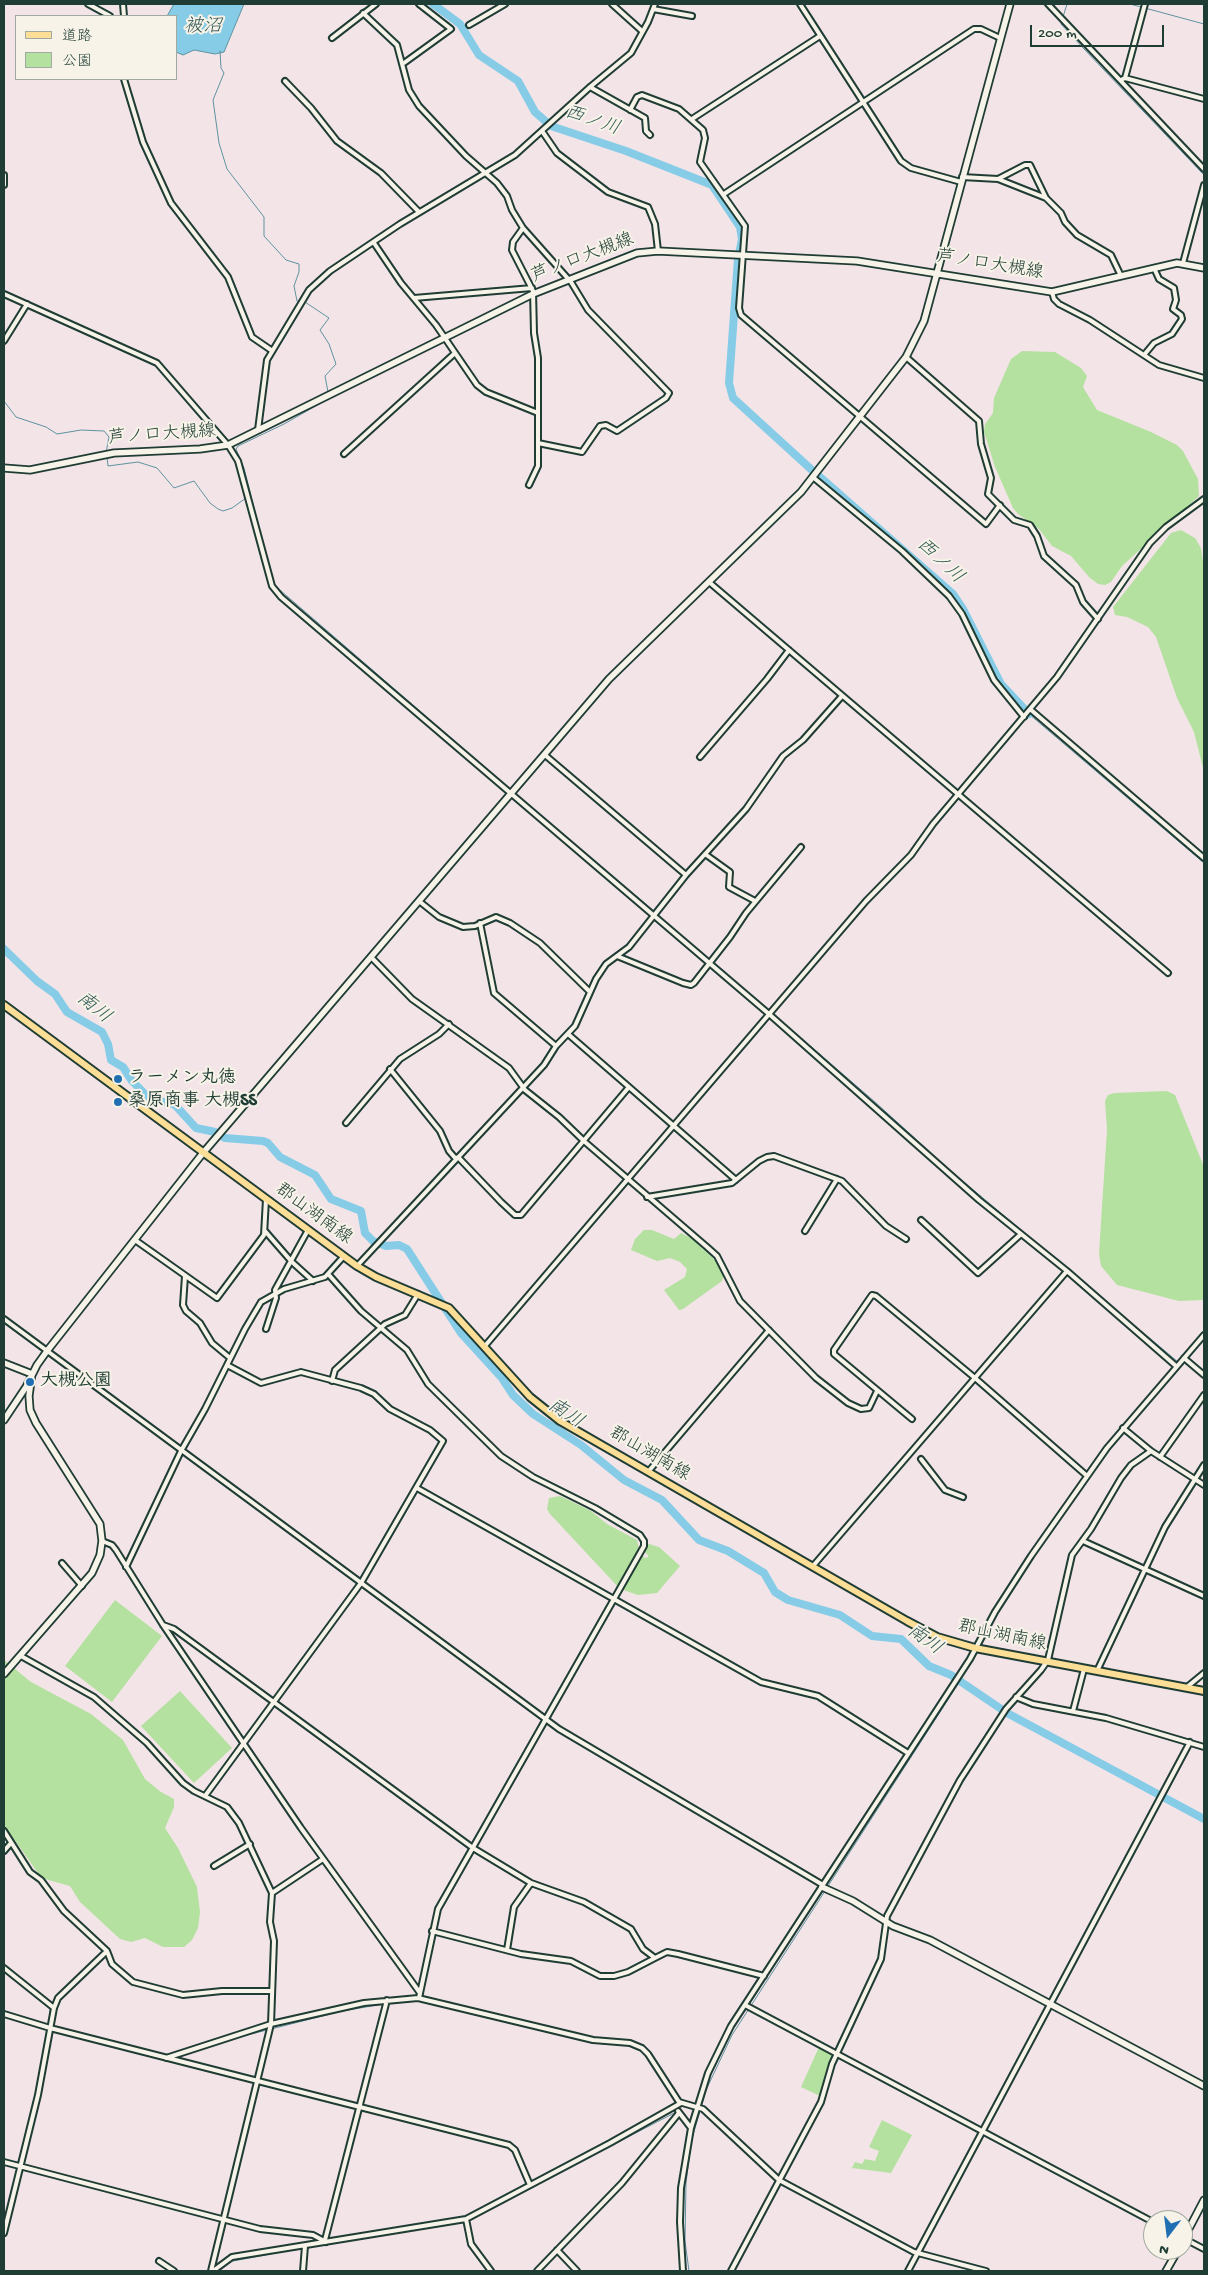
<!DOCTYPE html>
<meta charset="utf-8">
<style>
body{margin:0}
#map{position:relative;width:1208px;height:2275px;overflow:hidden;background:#f3e4e8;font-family:"Gochi Hand","Klee One",sans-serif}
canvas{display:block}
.frame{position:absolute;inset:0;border:5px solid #1f3d34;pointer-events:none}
.legend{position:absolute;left:15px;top:15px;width:162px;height:65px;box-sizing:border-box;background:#f7f3e8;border:1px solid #a1aaa0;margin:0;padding:6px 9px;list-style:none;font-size:15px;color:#1f3d34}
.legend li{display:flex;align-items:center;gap:10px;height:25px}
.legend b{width:25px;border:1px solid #a1aaa0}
.north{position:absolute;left:1143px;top:2210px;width:50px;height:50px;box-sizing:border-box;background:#f7f3e8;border:1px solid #a1aaa0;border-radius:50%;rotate:195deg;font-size:14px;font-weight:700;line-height:20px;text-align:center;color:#1f3d34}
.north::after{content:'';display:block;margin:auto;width:18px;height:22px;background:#1f6fb2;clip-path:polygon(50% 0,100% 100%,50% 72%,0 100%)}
.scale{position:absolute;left:1030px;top:25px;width:134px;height:22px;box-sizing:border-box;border:2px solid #1f3d34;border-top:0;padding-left:6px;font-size:15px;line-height:18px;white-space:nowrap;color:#1f3d34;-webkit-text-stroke:4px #f7f3e8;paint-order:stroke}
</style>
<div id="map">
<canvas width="1208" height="2275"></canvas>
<div class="frame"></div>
<ul class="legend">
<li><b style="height:6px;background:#fcde96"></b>道路</li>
<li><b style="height:14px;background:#b4e19f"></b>公園</li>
</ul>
<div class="north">N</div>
<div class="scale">200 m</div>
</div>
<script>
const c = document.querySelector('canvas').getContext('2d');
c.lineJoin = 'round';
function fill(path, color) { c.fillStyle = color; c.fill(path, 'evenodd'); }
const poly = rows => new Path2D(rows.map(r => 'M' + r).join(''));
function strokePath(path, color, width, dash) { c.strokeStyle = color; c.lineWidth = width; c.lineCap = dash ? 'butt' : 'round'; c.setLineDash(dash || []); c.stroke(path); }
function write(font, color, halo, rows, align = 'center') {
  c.font = font + ' "Gochi Hand","Klee One",sans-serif'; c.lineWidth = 4; c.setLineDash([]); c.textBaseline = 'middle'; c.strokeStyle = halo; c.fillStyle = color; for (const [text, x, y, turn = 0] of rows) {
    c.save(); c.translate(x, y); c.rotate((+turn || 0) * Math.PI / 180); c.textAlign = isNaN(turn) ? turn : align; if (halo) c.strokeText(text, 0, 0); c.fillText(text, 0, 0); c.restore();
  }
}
fill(poly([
 [1022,351,1055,352,1081,368,1087,376,1083,387,1097,410,1151,432,1177,445,1183,451,1198,479,1199,496,1122,566,1111,582,1105,585,1098,584,1089,577,1071,556,1052,546,1039,529,1018,514,1013,508,995,467,984,432,985,424,993,413,994,398,1011,359],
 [1181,530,1195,538,1201,548,1204,568,1204,772,1194,732,1177,698,1156,637,1148,627,1127,617,1115,615,1113,607,1171,533],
 [1167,1091,1175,1095,1204,1167,1204,1300,1179,1301,1117,1285,1101,1266,1099,1254,1102,1206,1107,1130,1105,1101,1108,1095,1114,1093],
 [644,1230,652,1230,674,1239,681,1233,691,1238,716,1261,724,1275,722,1281,683,1309,679,1310,664,1290,685,1277,687,1269,680,1262,670,1258,657,1261,631,1250,635,1239],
 [560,1496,591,1511,607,1524,637,1540,640,1553,645,1558,648,1557,648,1555,643,1551,646,1543,659,1547,680,1566,657,1593,638,1595,620,1589,550,1514,547,1509,549,1498],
 [115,1600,162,1636,112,1702,65,1666],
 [4,1660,31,1682,91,1714,123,1740,145,1779,161,1792,174,1799,174,1807,165,1828,178,1848,197,1887,200,1912,198,1928,192,1940,184,1947,163,1947,145,1938,131,1942,120,1939,80,1902,70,1886,45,1879,38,1873,4,1825],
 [180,1691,232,1748,194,1783,141,1726],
 [819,2047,834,2056,820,2096,801,2087],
 [882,2120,912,2135,891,2173,852,2168,855,2162,862,2164,865,2159,875,2161,879,2151,869,2147]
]), '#b4e19f');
const water = poly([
 [174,4,244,4,224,52,215,54,194,50,183,55,176,52,176,16,167,16,174,4]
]);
fill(water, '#86cce7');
strokePath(water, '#5d939f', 1);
strokePath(poly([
 [1130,4,1204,24],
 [1063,17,1067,4],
 [1062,21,1061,24,1084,49,1204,175],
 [220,51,221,68,224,73,213,100,214,107,219,143,227,169,264,217,264,236,286,260,299,264,299,272,294,286,297,301,305,302,329,318,320,330,329,344,336,364,325,376,328,392],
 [4,401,16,417,46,427,57,434,81,430,104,431,109,437,106,453],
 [107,457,108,466,138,462,157,468,174,488,194,481,210,503,218,509,223,511,232,508,246,498],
 [272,580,244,468,236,449,238,446,284,424,328,399],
 [273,584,510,789],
 [1029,714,1204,863],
 [515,793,655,912],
 [658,915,709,960],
 [713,962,875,1102,952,1172,1178,1362],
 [1193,1741,1204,1745],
 [1164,1798,1191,1746],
 [828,1886,960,1681],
 [35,1995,50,2009,50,2024],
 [388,2003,415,2001],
 [271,2029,342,2011,384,2004],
 [55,2031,164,2059],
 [220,2042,267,2030],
 [679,2110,691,2123],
 [469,2220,676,2112],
 [306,2248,465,2221],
 [228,2262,302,2248],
 [217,2271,221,2268],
 [689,2271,685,2241,686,2183,691,2142,706,2090,732,2035,825,1891]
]), '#5d939f', 1);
strokePath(poly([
 [433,4,460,24,479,55,518,81,535,112,551,126,626,151,712,185,740,227,742,239,739,254],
 [738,259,729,383,733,398,813,471],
 [820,477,953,594,963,609,1001,684,1029,714],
 [4,949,37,981,55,994,67,1012,102,1032,108,1044,111,1060,123,1067,132,1081,149,1098,175,1105,196,1128,215,1132,225,1138,263,1141,268,1143,280,1157,315,1175,331,1199,361,1211,365,1233,373,1241,386,1246,399,1245,407,1249,461,1333,502,1378,513,1395,533,1414,581,1445,624,1480,662,1500,699,1540,728,1551,764,1573,775,1592,788,1600,840,1615,872,1636,901,1639,929,1666,951,1675,1007,1713,1204,1819]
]), '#86cce7', 8);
const street = poly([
 [88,4,110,16],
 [123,4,124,16],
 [612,4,642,31],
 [800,4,901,161,911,168,961,182],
 [1048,4,1204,169],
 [653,9,692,16],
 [363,13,397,45,409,90,419,106,466,156,497,183,507,196,512,210,523,228,571,282,588,310,669,393,666,398,617,431,606,425,600,426,582,452,538,443],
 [469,25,505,4],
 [332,38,376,4],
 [404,63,451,29,419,4],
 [1125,78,1145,4],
 [124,79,143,142,171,203,228,277,252,337,271,350],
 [1121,80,1125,78,1204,99],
 [285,81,311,108,337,141,381,173,419,212],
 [590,87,645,118,646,131,650,135],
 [630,110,637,97,642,95,679,109,703,130,705,138,700,162,745,226,739,308,741,315,986,524,1000,505],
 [692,119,820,36],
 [542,131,557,153,608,192,648,207,655,224,658,251],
 [4,175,4,185],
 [962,177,998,179,1025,165,1030,165,1046,198,1061,213,1065,222,1077,235,1111,255,1121,276],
 [998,179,1046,198],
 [724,194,974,29,981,29,1000,38],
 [523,228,513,242,512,250,533,291,534,333,538,358,538,466,529,485],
 [374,243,401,283,436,325,477,385,486,392,538,413],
 [1183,263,1204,185],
 [1052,292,1054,299,1059,304,1090,320,1159,365,1204,378],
 [4,294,157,363,228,445,238,461,272,586,281,597,769,1014,979,1200,1067,1271,1176,1366],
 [414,298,532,288],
 [4,341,27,304],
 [1144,355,1154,343,1172,334,1182,319,1181,315,1173,309,1176,300,1174,288,1159,279,1154,268],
 [906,357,979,421,981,444,991,478,988,494,1014,520,1030,525,1037,536,1044,556,1076,585,1083,602,1098,619],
 [258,430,267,360,309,290,330,271,400,224,515,155,590,87,631,53,648,22,655,4],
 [344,454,455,353],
 [814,478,902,551,949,596,962,614,994,680,1024,717],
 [709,582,1168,973],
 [1030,709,1204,858],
 [545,755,686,875],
 [700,757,767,679,789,650],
 [705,854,730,872,729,887,755,901],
 [419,901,439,917,463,927,475,926,496,917,510,923,540,943,590,992],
 [480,923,494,993,556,1046],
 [617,956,683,983,691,985,694,983,730,937,746,913,801,847],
 [371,957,412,999,509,1068,525,1090,559,1117,585,1142,707,1247,717,1256,740,1301,816,1378,848,1403,861,1409,869,1408,877,1391],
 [568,1034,736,1180],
 [390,1069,440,1131,449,1151,456,1159],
 [346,1123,400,1059,439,1034,449,1024],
 [458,1157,501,1202,515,1215,521,1215,629,1087],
 [647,1197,732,1183,759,1161,767,1157,774,1156,842,1181,886,1226,906,1239],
 [921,1220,978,1273,1020,1235],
 [265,1231,292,1262,313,1281],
 [805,1231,837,1179],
 [135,1240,217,1298,264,1235,266,1199],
 [357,1266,544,1065,556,1046,575,1026,596,979,606,964,629,947,686,875,746,809,783,756,803,740,842,696],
 [329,1275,361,1311,407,1350,428,1384,501,1456,533,1477,595,1508,640,1535,644,1541,644,1546,614,1599,438,1909,419,1998],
 [185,1276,183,1305,186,1311,200,1323,212,1343,230,1358],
 [4,1319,559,1729,823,1885],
 [266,1329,276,1298,275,1290,308,1230],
 [484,1347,866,901,911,855,933,824,1057,677,1150,543,1166,527,1204,499],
 [1184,1358,1204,1375],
 [332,1381,335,1370,385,1324,405,1315,418,1294],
 [912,1419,834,1354,834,1350,872,1295,876,1296,975,1378,1086,1475],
 [1123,1428,1151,1451,1204,1485],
 [1160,1457,1204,1395],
 [921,1459,945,1490,963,1497],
 [648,1472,769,1330],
 [417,1488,761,1682,818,1696,908,1753],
 [102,1541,112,1545,116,1550,163,1625,301,1828,420,1993],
 [1083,1541,1204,1596],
 [62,1563,82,1586],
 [813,1566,1067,1271],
 [126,1567,181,1451,205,1409,245,1329,261,1302,284,1289,325,1277,344,1256],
 [163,1625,174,1629,473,1848,531,1883,584,1902,631,1929,643,1949,655,1958,667,1952,678,1954,764,1976],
 [21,1656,94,1697,147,1743,183,1783,194,1791,227,1807,239,1823,272,1893,270,1922,274,1941,271,2024,211,2271],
 [1097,1671,1165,1527,1204,1465],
 [1187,1687,1204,1673],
 [1016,1697,1033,1704,1106,1718,1204,1747],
 [1073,1711,1084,1669],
 [205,1796,361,1583,443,1441,430,1430,390,1409,374,1394,361,1388,301,1372,261,1383,227,1365],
 [4,1831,30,1872,41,1880,64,1911,107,1951,112,1964,133,1982,183,1995,222,1991,271,1991],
 [4,1851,11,1843],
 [214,1866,250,1844],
 [272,1893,323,1859],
 [432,1931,521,1954,571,1961,600,1976,614,1976,628,1972,655,1958],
 [507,1950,514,1907,531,1883],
 [4,1968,54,2008],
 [745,2005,1153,2222],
 [4,2014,50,2028,509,2145,515,2150,530,2185],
 [166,2058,271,2024,364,2003,418,1998,593,2040,630,2043,642,2048,648,2054,679,2102,703,2109,779,2180,914,2252,986,2271],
 [678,2111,691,2128],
 [4,2162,260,2229,313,2235,326,2242],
 [466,2219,471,2244,491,2271],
 [4,2233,38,2095,54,2008,58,1998,107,1951],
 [1183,2238,1204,2249],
 [325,2240,387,2000],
 [557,2250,577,2271],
 [159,2261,174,2271],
 [213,2271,232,2257,466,2219,610,2143,681,2103],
 [303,2271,305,2246],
 [537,2271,622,2183,679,2113],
 [683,2271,680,2222,681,2188,691,2128,708,2073,731,2026,970,1659,995,1612,1031,1556,1107,1448,1204,1335],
 [731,2271,821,2102,832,2064,881,1959,887,1916,960,1780,1006,1709,1041,1670,1048,1660,1072,1555,1091,1529,1121,1478,1131,1465,1151,1451],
 [908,2271,1190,1742]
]);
const secondary = poly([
 [4,468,30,470,114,453,200,449,228,445,533,294,637,253,658,251,857,261,1052,292,1177,263,1204,268],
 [4,1363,32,1374,29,1396,30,1410,36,1423,100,1524,102,1541,100,1555,92,1573,4,1674],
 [4,1420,26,1387,37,1365,47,1351,203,1153,609,679,801,492,906,357,924,321,1010,4],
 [822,1887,853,1901,893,1926,930,1940,1204,2086],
 [1183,2240,1204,2200],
 [1166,2271,1178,2250]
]);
const primary = poly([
 [4,1005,357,1266,376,1277,449,1308,530,1397,560,1421,907,1621,937,1637,975,1648,1204,1691]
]);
strokePath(street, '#1f3d34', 8);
strokePath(secondary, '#1f3d34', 9);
strokePath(primary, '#1f3d34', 10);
strokePath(street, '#f7f3e8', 4);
strokePath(secondary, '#f7f3e8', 5.5);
strokePath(primary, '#fcde96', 6);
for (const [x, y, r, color] of [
 [118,1079,5,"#1f6fb2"],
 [118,1102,5,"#1f6fb2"],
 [30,1382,5,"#1f6fb2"]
]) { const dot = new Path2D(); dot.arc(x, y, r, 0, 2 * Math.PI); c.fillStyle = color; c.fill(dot); strokePath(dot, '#f7f3e8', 2); }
write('18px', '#1f3d34', '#f7f3e8', [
 ["芦ノ口大槻線",583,259,-21],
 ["芦ノ口大槻線",990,266,9],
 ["芦ノ口大槻線",162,436,-4],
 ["郡山湖南線",313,1215,36],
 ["郡山湖南線",649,1455,30],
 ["郡山湖南線",1002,1637,12]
]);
write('bold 18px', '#1f3d34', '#f7f3e8', [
 ["ラーメン丸徳",128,1079],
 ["桑原商事 大槻SS",128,1102],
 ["大槻公園",40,1382]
], 'left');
write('italic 19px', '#345a58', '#f7f3e8', [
 ["被沼",203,28],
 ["西ノ川",592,122,19],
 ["西ノ川",939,562,43],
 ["南川",93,1009,39],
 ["南川",565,1415,33],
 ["南川",924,1641,35]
]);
</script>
